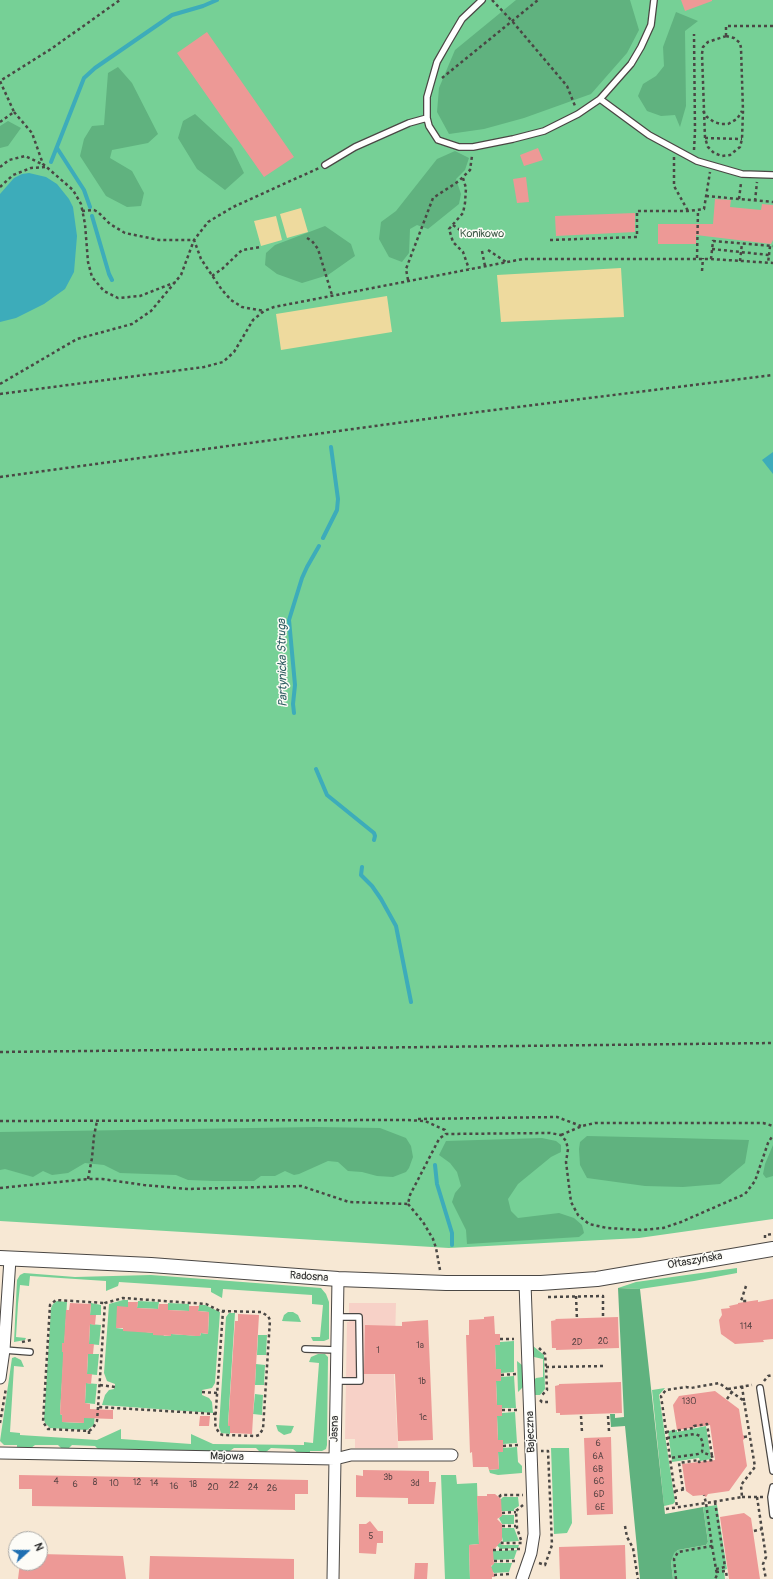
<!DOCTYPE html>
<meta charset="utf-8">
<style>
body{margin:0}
#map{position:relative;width:773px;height:1579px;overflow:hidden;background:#f7e8d4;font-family:Pangolin,sans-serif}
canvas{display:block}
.north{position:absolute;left:8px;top:1531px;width:40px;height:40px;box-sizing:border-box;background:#fdfcf7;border:1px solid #a9a8a5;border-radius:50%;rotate:69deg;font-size:11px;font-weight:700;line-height:16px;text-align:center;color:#2b2b2b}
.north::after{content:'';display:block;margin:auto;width:14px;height:18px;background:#1f6fb2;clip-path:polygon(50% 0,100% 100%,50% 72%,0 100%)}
</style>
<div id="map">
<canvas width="773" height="1579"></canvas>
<div class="north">N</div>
</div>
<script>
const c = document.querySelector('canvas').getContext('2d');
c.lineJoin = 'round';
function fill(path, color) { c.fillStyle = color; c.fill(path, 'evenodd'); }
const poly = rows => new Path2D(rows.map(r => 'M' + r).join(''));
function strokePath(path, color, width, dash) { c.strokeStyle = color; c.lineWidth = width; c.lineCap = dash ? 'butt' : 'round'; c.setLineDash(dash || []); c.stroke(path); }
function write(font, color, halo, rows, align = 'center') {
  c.font = font + ' Pangolin,sans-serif'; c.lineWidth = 3; c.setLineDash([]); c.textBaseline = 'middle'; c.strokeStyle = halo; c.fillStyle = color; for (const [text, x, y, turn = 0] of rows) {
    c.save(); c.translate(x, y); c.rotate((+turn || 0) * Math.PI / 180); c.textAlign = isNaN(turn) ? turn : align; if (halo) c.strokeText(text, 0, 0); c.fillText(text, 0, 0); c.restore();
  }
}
fill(poly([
 [349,1303,396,1303,394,1377,398,1448,355,1448,355,1439,345,1439,347,1322,349,1322]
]), '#f7d1c7');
fill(poly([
 [0,0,773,0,773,1219,639,1238,449,1248,0,1221],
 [737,1268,737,1273,694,1281,640,1289,618,1288,636,1282],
 [24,1273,75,1277,151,1275,321,1288,326,1294,329,1302,329,1339,324,1341,313,1341,311,1337,320,1337,323,1305,312,1304,312,1295,223,1289,222,1298,211,1292,211,1288,119,1282,118,1286,106,1291,106,1281,30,1276,29,1286,20,1285,18,1304,16,1337,26,1338,25,1340,14,1342,17,1280,20,1275],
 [123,1300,128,1300,128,1307,116,1328,153,1333,153,1335,163,1334,164,1336,171,1336,171,1334,200,1336,201,1333,208,1334,209,1312,198,1311,199,1305,205,1305,220,1312,215,1383,212,1388,202,1390,202,1395,209,1398,212,1402,213,1413,102,1405,105,1395,109,1390,114,1389,115,1387,115,1384,107,1381,104,1373,109,1304],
 [57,1301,67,1302,60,1414,62,1415,62,1422,83,1423,84,1413,95,1413,94,1425,87,1430,50,1428,45,1423,44,1419,51,1308,53,1304],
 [138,1301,159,1302,158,1309,137,1308],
 [91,1303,101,1305,101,1315,90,1315],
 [168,1303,189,1304,189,1311,168,1310],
 [288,1312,293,1312,298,1315,301,1322,282,1321,284,1315],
 [229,1313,235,1313,228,1425,230,1426,230,1434,221,1433,219,1427,226,1317],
 [90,1324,101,1325,99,1345,89,1344],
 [258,1335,267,1335,266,1355,257,1355],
 [514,1341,514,1372,501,1373,496,1369,495,1345,500,1345,500,1342],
 [533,1346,544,1355,545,1389,540,1395,535,1395,534,1380,536,1378,543,1377,543,1359,534,1357],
 [88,1354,99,1354,97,1375,87,1374],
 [318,1354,325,1354,328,1357,327,1445,326,1449,322,1451,310,1451,310,1454,299,1454,293,1449,271,1448,266,1452,260,1452,256,1448,234,1448,227,1453,98,1449,95,1446,72,1445,68,1449,62,1449,58,1445,35,1445,31,1448,17,1449,17,1445,4,1445,0,1441,12,1358,15,1357,21,1360,24,1367,14,1366,10,1432,20,1433,20,1435,97,1440,121,1429,121,1439,191,1444,191,1434,213,1444,304,1445,304,1442,313,1443,319,1363,309,1362,311,1357],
 [517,1361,522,1365,523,1387,518,1392],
 [256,1364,265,1365,264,1385,255,1385],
 [514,1376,516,1408,502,1408,502,1405,497,1405,496,1381,501,1377],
 [86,1383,97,1384,95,1404,85,1403],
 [665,1388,659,1395,675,1502,673,1504,664,1506,652,1390],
 [255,1394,263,1395,262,1415,253,1414],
 [515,1412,517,1443,503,1444,498,1440,497,1416,502,1416,502,1413],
 [276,1425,294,1426,291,1433,284,1435,278,1431],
 [706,1426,711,1459,700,1461,699,1458,672,1462,668,1431,677,1430,677,1432],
 [517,1447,518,1462,522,1466,522,1473,498,1475,490,1473,489,1470,499,1469,498,1452,503,1448],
 [551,1448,569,1448,572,1523,567,1533,554,1534],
 [441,1475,456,1475,457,1484,477,1483,479,1544,469,1545,470,1579,445,1579],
 [503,1497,518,1497,519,1506,514,1509,514,1511,500,1511,501,1499],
 [717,1505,727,1569,724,1570,725,1579,673,1579,671,1562,673,1553,678,1550,706,1545,708,1542,703,1507],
 [502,1515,514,1515,514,1524,502,1524,499,1518],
 [500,1528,514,1528,519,1541,503,1542,502,1537,500,1537],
 [500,1543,502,1545,519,1545,518,1548,501,1549,495,1544],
 [517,1550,514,1559,491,1560,493,1551],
 [494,1563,512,1563,509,1572,494,1573,491,1570,491,1567]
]), '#76d096');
fill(poly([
 [516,0,630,0,639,30,627,53,591,94,524,118,484,129,449,134,437,112,439,88,455,50],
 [676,12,698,21,685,31,686,106,680,127,675,115,661,116,647,111,638,96,643,84,656,76,664,66,663,47],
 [118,67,132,83,158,134,148,143,112,150,110,158,132,171,144,193,141,206,127,207,106,196,80,156,84,139,92,126,104,125,108,73],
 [195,114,232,148,244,173,225,190,197,169,178,138,183,121],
 [8,121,21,128,8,146,0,148,0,126],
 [455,151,469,158,465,170,456,179,461,194,459,204,428,229,417,225,410,229,409,253,402,262,389,257,379,239,381,222,396,211,437,159],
 [325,226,351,244,355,256,328,275,302,283,277,274,265,265,266,253,275,245],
 [316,1127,380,1128,406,1138,411,1146,413,1157,409,1168,406,1172,393,1177,377,1176,362,1172,348,1171,338,1162,328,1161,299,1174,294,1175,285,1171,275,1176,261,1176,254,1181,213,1181,188,1180,176,1175,120,1173,104,1165,85,1163,68,1173,52,1175,43,1171,33,1177,5,1169,0,1170,0,1132],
 [587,1136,675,1138,749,1140,745,1163,720,1184,683,1187,645,1186,587,1178,580,1165,579,1149,580,1142],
 [542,1138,556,1141,561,1145,561,1152,551,1157,518,1184,508,1199,511,1211,518,1218,559,1213,574,1218,582,1225,584,1233,579,1237,467,1244,466,1230,452,1202,455,1193,461,1186,457,1172,450,1163,439,1155,446,1141],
 [773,1145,773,1176,766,1178,763,1174,765,1164],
 [618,1288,640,1289,665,1514,703,1507,708,1542,706,1545,678,1550,674,1553,671,1562,673,1579,640,1579,625,1426,611,1427,610,1414,615,1414,615,1418,624,1417]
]), '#60b27f');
fill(poly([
 [301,208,308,232,287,238,280,214],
 [276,216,282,240,261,246,254,221],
 [621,268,624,317,501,322,497,275],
 [387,296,392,332,281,350,276,314]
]), '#eeda9e');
fill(poly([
 [29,173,46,177,57,184,69,199,73,207,77,236,74,272,65,289,44,304,16,318,0,322,0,194,14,178,22,174],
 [773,452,773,474,762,460]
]), '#3dacba');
strokePath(poly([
 [57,148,84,190,90,207],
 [51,162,84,78,95,68,172,15,203,6,217,0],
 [92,216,109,274,112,280],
 [323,538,337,510,338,499,331,447],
 [294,713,293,704,295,685,289,620,302,578,307,567,319,546],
 [316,769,327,795,374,833,375,836,374,840],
 [362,867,361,875,372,886,381,899,396,926,411,1002],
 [435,1165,437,1184,452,1233,452,1245]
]), '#3dacba', 4);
fill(poly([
 [681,0,712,0,712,1,685,11],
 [207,32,294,157,264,177,177,53],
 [538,148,543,160,524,166,520,155],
 [526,177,529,202,517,203,513,179],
 [715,199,731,200,730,207,761,210,762,204,773,205,773,240,771,244,696,235,696,244,658,244,658,224,713,224],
 [635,213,635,232,556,236,555,216],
 [773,1299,773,1339,763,1340,764,1342,735,1344,721,1334,719,1320,722,1315,721,1309,730,1308,729,1306,738,1304,738,1303,758,1300,758,1302],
 [128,1302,138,1302,137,1308,158,1309,159,1304,168,1304,168,1310,189,1311,189,1306,199,1306,198,1311,209,1312,208,1334,201,1333,200,1336,196,1336,171,1334,171,1336,153,1335,153,1333,123,1331,123,1328,116,1328,117,1306,128,1307],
 [70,1303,91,1304,90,1315,96,1315,95,1325,90,1324,89,1344,94,1344,93,1354,88,1354,87,1374,92,1374,91,1384,86,1383,85,1403,90,1404,90,1409,113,1410,113,1419,84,1418,84,1423,62,1422,62,1415,60,1414,63,1355,63,1352,62,1352,62,1343,64,1343,66,1310,69,1310],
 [238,1314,259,1315,252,1434,230,1433,230,1426,228,1426,235,1321,238,1321],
 [494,1316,495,1334,500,1334,500,1345,495,1345,496,1369,501,1369,501,1381,496,1381,497,1405,502,1405,502,1416,497,1416,498,1440,503,1440,503,1452,498,1452,499,1469,489,1470,488,1467,473,1467,472,1452,470,1453,466,1335,469,1335,469,1320,484,1319,484,1317],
 [618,1317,619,1348,556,1350,556,1348,552,1348,551,1321,556,1320,555,1319],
 [428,1320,433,1440,398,1441,395,1374,364,1374,365,1325,402,1326,402,1322],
 [621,1382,622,1413,560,1415,560,1413,556,1413,555,1386,559,1385,559,1384],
 [715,1391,739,1409,743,1435,746,1437,743,1440,747,1466,729,1491,708,1494,706,1497,703,1495,693,1496,686,1491,682,1464,715,1460,710,1425,677,1430,673,1405,679,1396],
 [200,1416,210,1416,209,1426,199,1426],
 [611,1437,613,1514,587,1515,584,1438],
 [363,1470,429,1471,429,1482,436,1482,434,1504,408,1504,408,1498,356,1497,356,1475,363,1476],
 [19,1475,308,1480,308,1494,295,1494,295,1510,32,1506,32,1489,19,1489],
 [487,1494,495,1494,501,1499,502,1516,497,1519,502,1524,502,1540,493,1551,494,1564,491,1566,495,1577,492,1577,492,1579,470,1579,469,1545,479,1544,477,1496,487,1496],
 [744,1513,751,1518,760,1579,729,1579,720,1517],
 [370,1521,378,1531,383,1531,383,1543,377,1543,376,1554,359,1553,359,1524,366,1524],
 [625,1545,626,1579,560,1579,559,1547],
 [40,1554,123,1556,126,1579,18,1579,20,1563,40,1563],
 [150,1556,294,1559,294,1579,149,1579],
 [415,1563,428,1563,427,1579,414,1579]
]), '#ed9996');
const service = poly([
 [482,0,462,19,449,41,437,62,427,97,427,118,429,126,438,140,459,147,473,147,513,139,544,131,578,114,600,99,631,64,641,47,651,25,654,0],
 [600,99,649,135,697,161,742,174,773,175],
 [325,165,355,147,409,123,427,118],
 [305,1349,337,1350],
 [4,1350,30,1352],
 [336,1381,360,1381,359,1317,337,1317],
 [760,1388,773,1471],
 [773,1487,771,1497,773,1515]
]);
const minor = poly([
 [0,1378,4,1350,10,1259],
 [0,1453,335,1459,351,1455,452,1455],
 [333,1579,338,1279],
 [522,1579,531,1553,534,1534,525,1283]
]);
const tertiary = poly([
 [0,1258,151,1265,338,1279,446,1283,541,1283,597,1279,773,1249]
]);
strokePath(service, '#4a4744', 8);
strokePath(minor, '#4a4744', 13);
strokePath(tertiary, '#4a4744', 16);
strokePath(poly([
 [492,0,512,21,567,86,575,106],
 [726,36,734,38,740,43,741,48,743,111,742,139,740,147,730,155,722,156,714,153,708,147,705,138,702,54,703,47,708,42,726,36],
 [726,36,726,26,773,26],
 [442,78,538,0],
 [703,111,707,117,714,122,721,124,728,124,737,119,742,111],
 [14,112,32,133,43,164,73,190,81,204,85,224,88,262,92,277,104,291,118,298,140,296,176,282],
 [0,122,14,112,0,81,51,49,120,0],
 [705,138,742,139],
 [694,150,695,131,694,34],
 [674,157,674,186,688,211],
 [0,167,9,160,25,156,42,164],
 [463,178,466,188,465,203,463,213,449,229,453,242,463,252,469,269],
 [0,187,13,175,31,168,46,167],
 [706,196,773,202],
 [739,199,741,183],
 [755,201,757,182],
 [82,211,94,210,98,212,110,224,125,233,159,240,194,240,201,259,222,290,231,300,242,307,264,311],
 [453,225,460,230],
 [307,238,312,241,318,249,332,295],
 [550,240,637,237,637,211,688,211,704,209,710,172],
 [712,249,769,255,768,263],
 [488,250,506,262],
 [482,251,485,266],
 [769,255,770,246],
 [697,258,698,210],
 [711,259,713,241,773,246],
 [740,261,742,243],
 [702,271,703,258],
 [212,276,222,269,242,250,261,247],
 [408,280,406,269,433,198,459,181,470,170,472,156],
 [0,384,77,339,132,324,151,311,181,275,194,240,208,222,233,207,319,168],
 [0,394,204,367,223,362,234,352,253,320,264,311,274,307,523,259,711,259,773,263],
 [0,477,478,412,773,375],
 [0,1052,773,1043],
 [418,1119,557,1117,581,1126],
 [0,1121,407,1120,425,1121,445,1130,446,1134],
 [561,1135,582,1126,595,1123,763,1123,773,1126],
 [88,1179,92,1158,94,1136,97,1121],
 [0,1188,88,1179,102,1179,144,1185,188,1189,301,1186,349,1202,408,1204,410,1195,438,1141,440,1138,446,1134,550,1133,561,1135,566,1141,568,1149,566,1162,571,1202,578,1215,589,1224,607,1228,641,1230,663,1228,681,1222,745,1194,755,1181,768,1143,773,1135],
 [408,1204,423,1222,433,1239,436,1248,440,1270],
 [765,1238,765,1235,773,1234],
 [746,1286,741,1301,748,1301],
 [576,1296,577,1320],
 [548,1297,603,1296,603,1319],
 [500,1339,514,1339],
 [22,1342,31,1340],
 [539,1348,545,1354,546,1367,547,1390,541,1396],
 [546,1367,606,1366],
 [501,1375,516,1374],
 [764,1381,768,1376,773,1375],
 [100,1385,115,1387],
 [742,1386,744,1401],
 [728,1389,752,1385],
 [202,1392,217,1393],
 [727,1399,732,1392],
 [540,1400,542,1402,548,1402],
 [98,1407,97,1421,93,1428,89,1431,48,1429,43,1422,50,1305,56,1300,105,1303],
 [502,1410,517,1410],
 [216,1414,98,1407,105,1303,123,1298,206,1304,220,1311,261,1312,268,1316,270,1320,263,1429,259,1435,256,1436,223,1435,220,1434,216,1428,215,1423,223,1311],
 [581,1416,582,1432],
 [608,1416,609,1431],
 [0,1423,6,1388],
 [89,1431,89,1435],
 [666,1432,694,1428,694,1426,707,1424,712,1456],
 [744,1437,750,1436],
 [667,1438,695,1434,700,1436,703,1443,702,1452,698,1454,670,1458],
 [503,1446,518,1445],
 [683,1490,679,1463,699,1460,699,1462,713,1460,712,1456,702,1452],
 [675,1491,686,1489],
 [499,1497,501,1495,523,1495],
 [742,1497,764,1497],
 [757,1497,766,1557,763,1564,766,1579],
 [715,1502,725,1567,716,1569],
 [666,1509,706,1503,704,1495],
 [502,1513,516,1512],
 [502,1526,516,1526],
 [625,1526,627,1537,633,1548,638,1579],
 [754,1531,762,1529],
 [521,1540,517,1528,516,1511,523,1505],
 [501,1542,502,1543,522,1543],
 [712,1546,717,1575,715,1579],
 [493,1550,520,1549],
 [494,1561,516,1561],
 [539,1563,545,1565,552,1545,548,1451,541,1451],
 [716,1572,726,1571,727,1579],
 [494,1575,510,1574],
 [676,1579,674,1559,678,1552,712,1546,706,1503,742,1497,741,1485,755,1467,744,1401,719,1383,691,1388,686,1387,666,1390,661,1396,677,1507]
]), '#4a4744', 2.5, [3, 3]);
strokePath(service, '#fff', 5.5);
strokePath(minor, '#fff', 11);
strokePath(tertiary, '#fff', 14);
write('9px', '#5c4646', null, [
 ["114",746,1327],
 ["2C",603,1342],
 ["2D",577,1343],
 ["1a",420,1346],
 ["1",378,1351],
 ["1b",422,1382],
 ["130",689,1402],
 ["1c",423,1418],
 ["6",598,1444],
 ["6A",598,1457],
 ["6B",598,1470],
 ["3b",388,1478],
 ["4",56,1482],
 ["6C",599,1482],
 ["8",95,1483],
 ["12",137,1483],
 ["10",114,1484],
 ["14",154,1484],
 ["3d",415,1484],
 ["6",75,1485],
 ["18",193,1485],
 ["22",234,1486],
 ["16",174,1487],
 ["20",213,1488],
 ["24",253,1488],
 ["26",272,1489],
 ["6D",599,1495],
 ["6E",600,1508],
 ["5",371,1537]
]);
write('11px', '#425d4b', '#fdfcf7', [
 ["Konikowo",482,234]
]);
write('11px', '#2b2b2b', '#fdfcf7', [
 ["Ołtaszyńska",695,1261,-10],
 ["Radosna",309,1277,4],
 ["Jasna",335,1429,-89],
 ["Bajeczna",531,1432,-92],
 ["Majowa",227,1457,1]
]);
write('italic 12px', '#325f64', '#fdfcf7', [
 ["Partynicka Struga",283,663,-91]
]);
</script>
